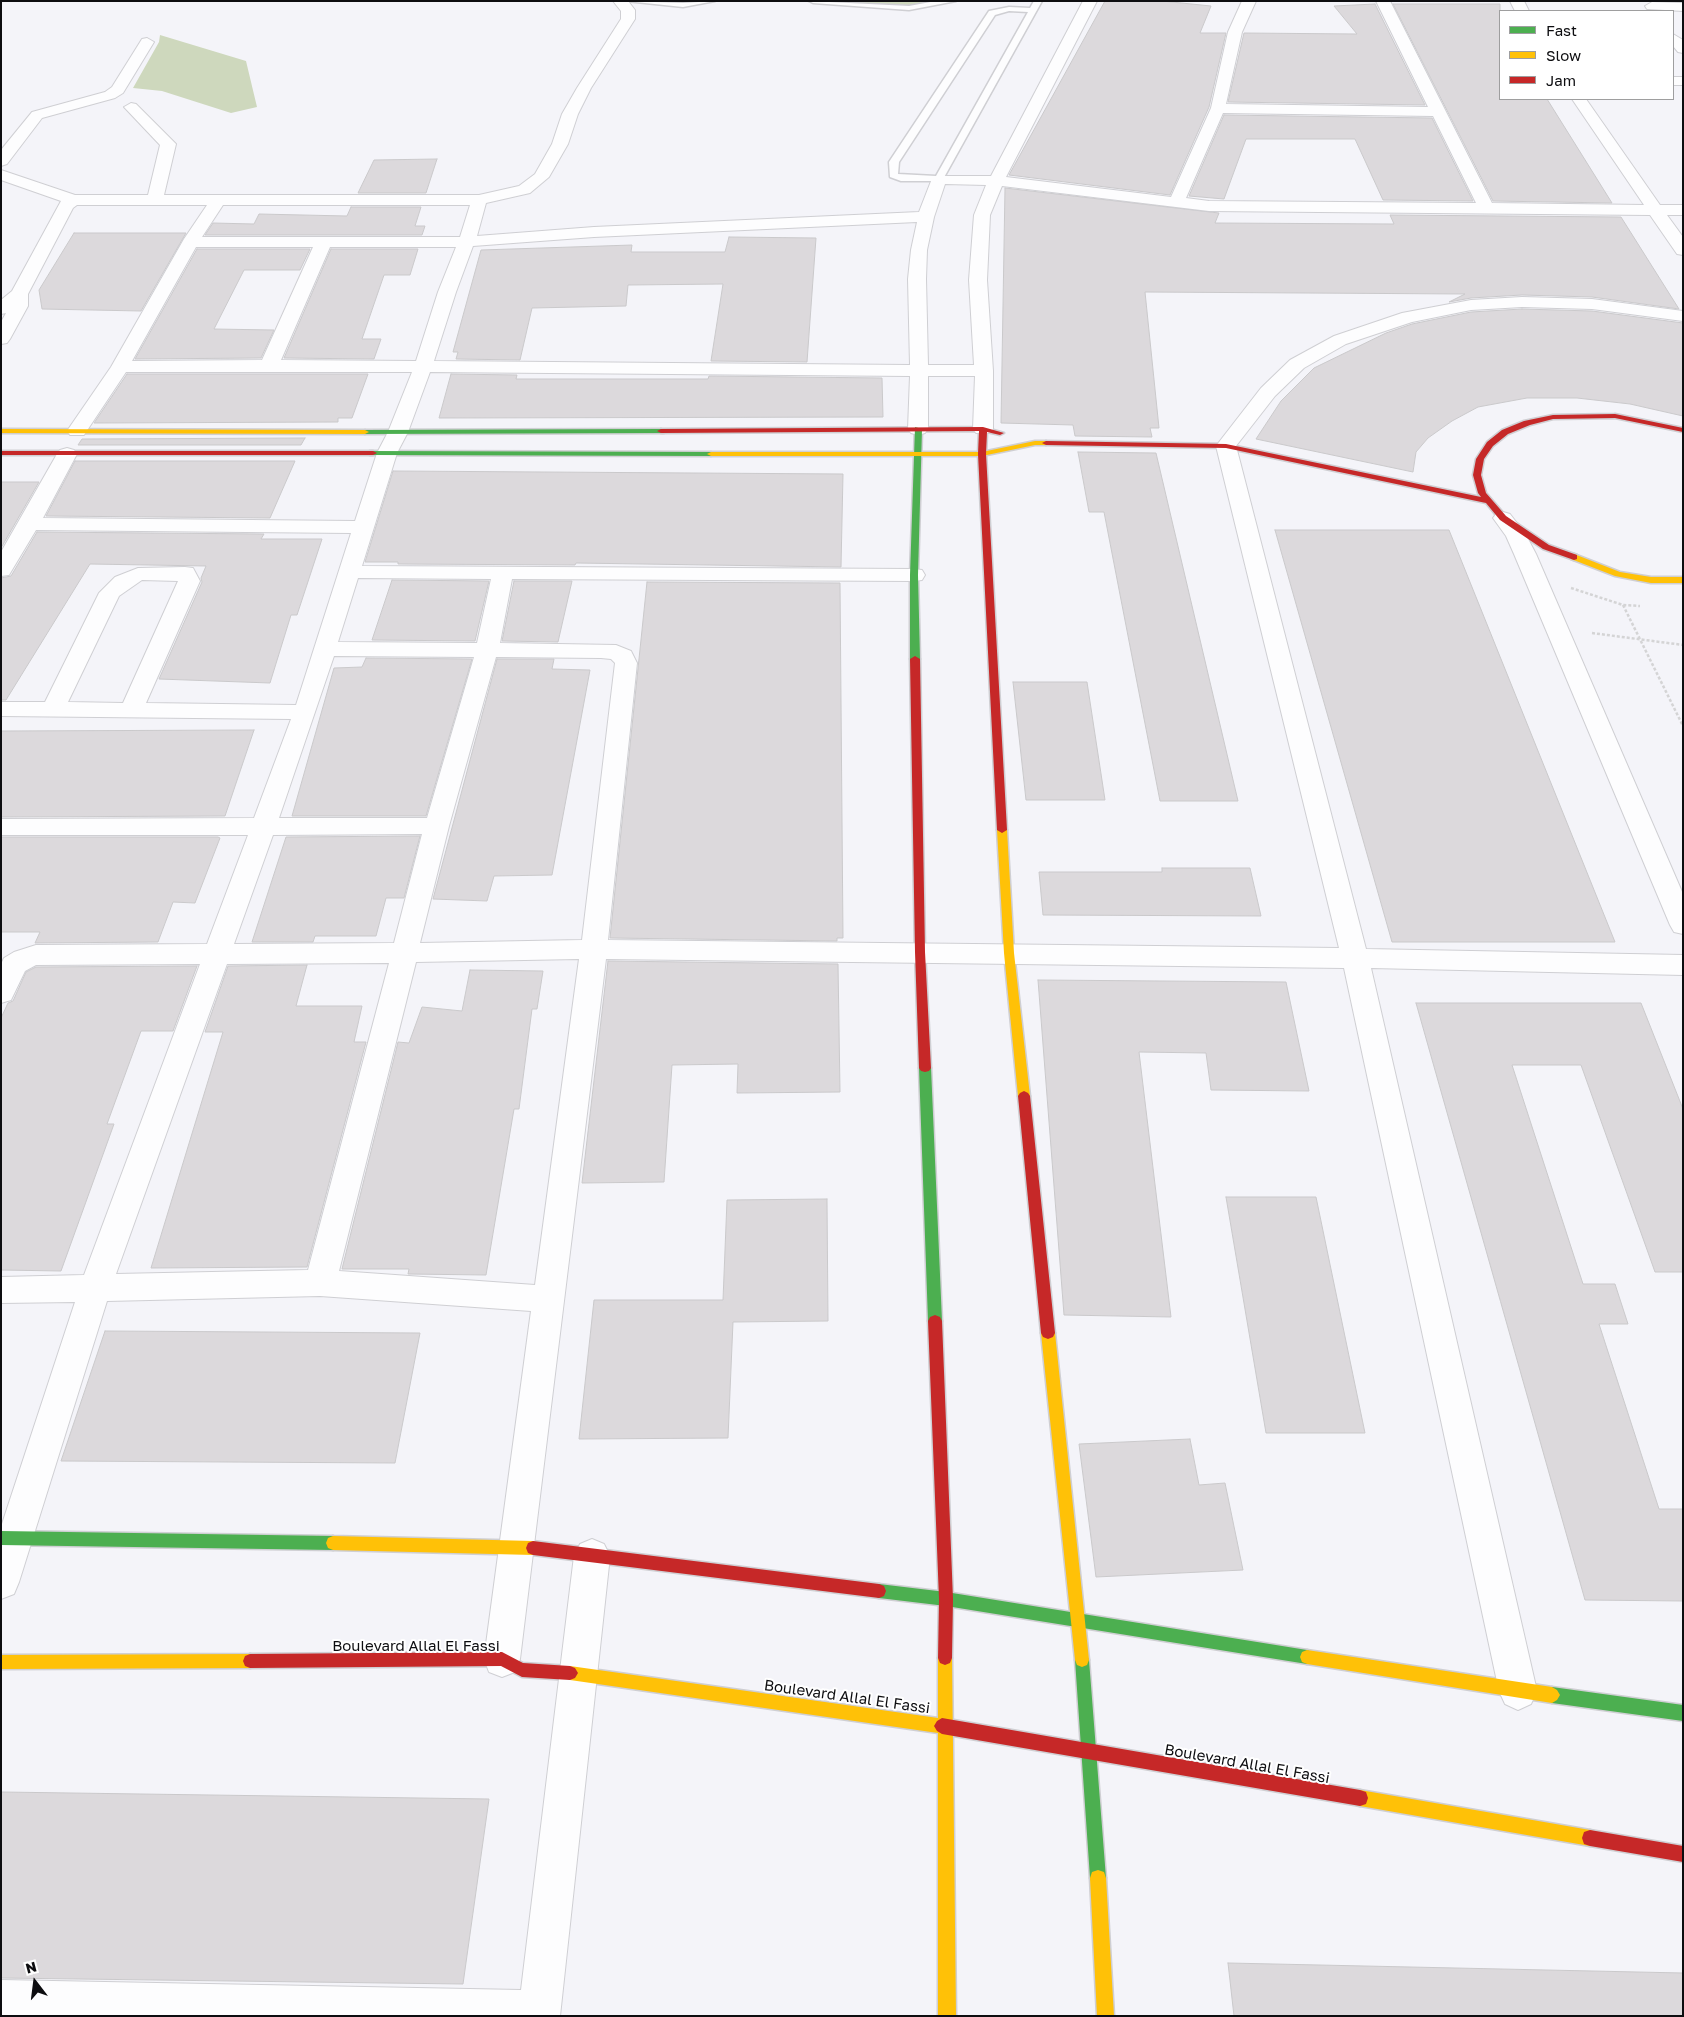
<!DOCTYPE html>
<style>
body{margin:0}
#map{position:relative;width:1684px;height:2017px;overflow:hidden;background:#f4f4f9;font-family:"Golos Text",sans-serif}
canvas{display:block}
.frame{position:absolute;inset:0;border:2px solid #0d0d10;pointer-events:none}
.legend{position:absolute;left:1499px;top:10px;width:175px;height:90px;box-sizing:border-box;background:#fff;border:1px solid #9e9e9f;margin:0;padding:6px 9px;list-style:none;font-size:15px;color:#0d0d10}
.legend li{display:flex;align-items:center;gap:10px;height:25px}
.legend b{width:25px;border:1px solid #9e9e9f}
.north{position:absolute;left:10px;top:1957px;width:50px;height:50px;-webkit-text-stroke:4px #fff;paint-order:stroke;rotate:345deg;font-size:14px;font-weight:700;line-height:20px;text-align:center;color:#0d0d10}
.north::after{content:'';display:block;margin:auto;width:18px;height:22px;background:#0d0d10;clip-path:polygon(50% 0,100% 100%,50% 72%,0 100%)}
</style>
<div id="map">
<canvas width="1684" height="2017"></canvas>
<div class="frame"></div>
<ul class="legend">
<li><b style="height:6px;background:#4caf50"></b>Fast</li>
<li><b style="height:6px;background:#ffc107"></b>Slow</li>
<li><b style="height:6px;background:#c62828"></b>Jam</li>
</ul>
<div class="north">N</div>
</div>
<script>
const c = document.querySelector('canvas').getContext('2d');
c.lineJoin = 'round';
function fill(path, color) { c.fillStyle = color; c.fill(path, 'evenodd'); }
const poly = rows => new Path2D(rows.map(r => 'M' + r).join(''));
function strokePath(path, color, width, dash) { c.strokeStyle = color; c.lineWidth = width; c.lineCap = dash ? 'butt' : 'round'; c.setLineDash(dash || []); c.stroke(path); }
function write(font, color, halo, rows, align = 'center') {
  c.font = font + ' "Golos Text",sans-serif'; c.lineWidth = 4; c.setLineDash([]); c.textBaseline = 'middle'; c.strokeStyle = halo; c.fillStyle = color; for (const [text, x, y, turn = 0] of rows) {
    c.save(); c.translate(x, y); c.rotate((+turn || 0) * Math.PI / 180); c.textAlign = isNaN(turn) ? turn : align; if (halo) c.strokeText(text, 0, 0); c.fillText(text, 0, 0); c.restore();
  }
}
fill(poly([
 [796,1,938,1,883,9],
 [160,35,246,61,257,107,231,113,162,91,133,88,159,42]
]), '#ced8bd');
const building = poly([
 [1105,1,1162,1,1211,6,1200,33,1226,33,1209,107,1170,195,1009,175,1105,1],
 [1375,4,1425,105,1228,102,1244,33,1357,34,1334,6,1375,4],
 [1393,4,1500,4,1500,99,1547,99,1612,203,1493,201,1393,4],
 [1224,115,1432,118,1473,201,1383,200,1355,139,1246,139,1224,199,1189,196,1224,115],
 [437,159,426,193,358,193,374,160,437,159],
 [1005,188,1219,213,1215,223,1394,224,1390,215,1621,217,1679,309,1592,297,1522,295,1471,298,1449,302,1465,294,1145,292,1159,428,1150,428,1152,437,1075,436,1073,425,1001,423,1005,188],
 [351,207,421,207,415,226,425,226,422,235,205,235,213,223,254,224,259,214,347,216,351,207],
 [74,233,186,233,141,311,42,309,39,290,74,233],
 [729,237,816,238,807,362,711,361,723,284,628,285,626,306,532,308,520,360,456,359,458,352,453,352,481,250,632,245,631,252,725,252,729,237],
 [197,249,310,249,300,270,244,270,214,329,274,330,261,358,135,359,197,249],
 [331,249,418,249,410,275,384,275,362,339,381,339,374,359,284,358,331,249],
 [1522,309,1592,311,1683,323,1683,416,1630,404,1577,398,1527,398,1478,407,1452,421,1428,438,1416,452,1413,472,1256,439,1281,401,1314,368,1386,333,1412,324,1471,312,1522,309],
 [127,374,368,374,352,418,338,418,338,422,94,423,127,374],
 [451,374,517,375,516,379,708,379,709,376,882,378,883,417,439,418,451,374],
 [305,438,301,445,78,445,82,439,305,438],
 [1078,452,1156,453,1238,801,1160,801,1104,512,1089,512,1078,452],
 [75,461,295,461,270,518,46,516,75,461],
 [393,471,843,474,841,567,576,563,575,565,398,564,398,562,365,562,393,471],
 [1,482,39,482,1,548,1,482],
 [1275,530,1449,530,1615,942,1392,942,1275,530],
 [37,532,264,534,261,539,322,539,297,615,291,615,270,683,159,679,202,582,201,578,206,566,90,564,6,700,1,700,1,578,11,576,37,532],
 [392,580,489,581,475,641,372,640,392,580],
 [514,581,572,581,558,642,502,641,514,581],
 [647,582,840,583,843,938,837,938,837,941,610,938,647,582],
 [366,658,472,659,426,816,292,816,334,668,362,667,366,658],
 [497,659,554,659,552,669,590,670,552,875,494,876,487,901,433,899,497,659],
 [1013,682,1087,682,1105,800,1026,800,1013,682],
 [254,730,225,816,1,817,1,731,254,730],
 [420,836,404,898,386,898,376,936,315,936,313,942,252,942,286,837,420,836],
 [1,837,218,837,220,838,195,903,173,902,158,942,35,943,40,932,1,932,1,837],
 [1162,868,1250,868,1261,916,1043,915,1039,872,1162,872,1162,868],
 [608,961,838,964,840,1092,737,1093,738,1064,672,1065,664,1182,582,1183,608,961],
 [307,965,296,1006,362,1006,354,1042,366,1042,307,1267,151,1268,223,1032,205,1032,228,966,307,965],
 [197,966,173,1031,141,1031,107,1124,114,1124,61,1271,1,1270,1,1018,8,1003,13,1001,26,972,36,967,197,966],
 [470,970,543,971,537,1009,532,1009,519,1109,514,1109,486,1275,408,1274,409,1269,342,1269,398,1042,409,1043,422,1007,462,1011,470,970],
 [1038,980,1286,982,1309,1091,1211,1090,1206,1053,1139,1052,1171,1317,1064,1315,1038,980],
 [1416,1003,1641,1003,1683,1109,1683,1272,1655,1272,1581,1065,1512,1065,1583,1284,1615,1284,1628,1324,1599,1324,1659,1509,1683,1509,1683,1601,1585,1600,1416,1003],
 [1226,1197,1316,1197,1365,1433,1266,1433,1226,1197],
 [827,1199,828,1321,733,1322,728,1438,579,1439,594,1300,723,1300,727,1200,827,1199],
 [105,1331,420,1333,395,1463,61,1461,105,1331],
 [1190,1439,1199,1485,1225,1483,1243,1570,1096,1577,1079,1444,1190,1439],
 [1,1792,489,1799,463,1984,1,1978,1,1792],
 [1228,1963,1683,1973,1683,2016,1234,2016,1228,1963]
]);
fill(building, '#dcd9dc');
strokePath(building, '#cac9cb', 1);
const lane = poly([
 [626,1,683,3,715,1,683,7,626,1],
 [809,1,909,6,936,1,956,1,909,10,813,3,809,1],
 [1034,1,1042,1,942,181,901,181,890,177,889,162,989,11,1009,7,1030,8,1034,1],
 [1009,11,1028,12,936,176,898,174,899,162,995,15,1009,11]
]);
const street = poly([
 [613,1,628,1,635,10,635,19,591,88,578,114,568,144,549,177,530,193,486,203,477,236,594,227,919,212,933,176,991,176,1083,1,1097,1,1006,177,1171,197,1211,108,1228,32,1242,1,1256,1,1242,32,1226,104,1428,107,1376,1,1390,1,1492,203,1644,205,1572,99,1586,99,1660,205,1683,205,1683,215,1667,215,1683,237,1683,255,1677,254,1650,215,1209,211,1002,186,990,215,987,280,993,371,993,429,990,433,976,433,973,429,975,376,928,376,928,429,925,433,918,435,911,433,908,429,910,376,430,372,408,432,397,453,362,566,914,569,922,570,925,575,922,580,914,581,512,579,500,643,616,645,631,651,637,663,608,940,1339,948,1216,446,1261,388,1290,360,1334,336,1402,313,1471,300,1522,297,1592,299,1683,311,1683,321,1592,309,1522,307,1471,310,1412,322,1346,344,1304,368,1275,396,1236,446,1366,949,1683,955,1683,975,1371,968,1537,1691,1531,1704,1518,1710,1505,1704,1499,1691,1344,968,606,959,520,1659,515,1672,502,1677,489,1672,484,1659,531,1311,320,1296,107,1301,19,1582,14,1594,1,1599,1,1527,75,1302,1,1303,1,1277,84,1275,200,964,36,965,25,971,11,1000,1,1003,1,964,4,958,14,952,36,945,207,944,248,835,1,835,1,819,254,818,291,719,1,716,1,702,45,702,99,593,115,577,138,568,185,567,193,568,200,581,146,703,296,705,351,533,36,530,9,575,1,576,1,552,57,454,60,450,67,448,74,450,77,454,43,518,355,521,377,453,388,432,412,372,126,372,84,435,70,435,67,431,111,367,184,239,207,205,77,205,73,208,28,294,28,306,10,339,7,343,1,344,1,322,6,313,1,314,1,300,12,291,61,201,1,180,1,170,75,195,148,195,160,145,124,107,131,103,136,104,176,144,164,195,479,195,519,186,535,174,552,144,562,114,577,88,621,19,621,11,613,1],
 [1223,113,1433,116,1476,203,1209,201,1186,198,1223,113],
 [945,184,986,185,974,215,969,280,974,365,928,365,926,279,927,250,934,217,945,184],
 [223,205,470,205,460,237,202,237,223,205],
 [917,222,911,250,908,279,910,365,434,361,456,292,473,246,594,237,917,222],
 [196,247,313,247,262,360,132,361,196,247],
 [330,247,456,247,438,292,416,361,281,360,330,247],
 [358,578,491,579,477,643,338,642,358,578],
 [142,580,178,581,123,703,68,702,119,596,142,580],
 [334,656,474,657,427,818,279,818,334,656],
 [496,657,601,658,611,659,615,663,582,940,420,943,449,826,496,657],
 [422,834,394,943,234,944,273,835,422,834],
 [579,959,535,1285,339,1271,416,962,579,959],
 [389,963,308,1270,116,1274,227,964,389,963],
 [1510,1,1524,1,1529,11,1515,11,1510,1],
 [1652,2,1683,3,1683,11,1647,9,1645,6,1652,2],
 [1673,34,1683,40,1683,53,1678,52,1673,46,1673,34],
 [147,38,154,42,123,93,115,98,42,118,7,164,1,166,1,150,32,112,105,92,112,87,142,39,147,38],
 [1673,77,1683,77,1683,85,1673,85,1673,77],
 [1503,512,1510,514,1526,535,1536,554,1683,894,1683,934,1674,932,1670,925,1514,554,1506,536,1493,518,1496,514,1503,512],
 [592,1539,604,1544,610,1556,560,2016,1,2016,1,1980,521,1990,574,1556,580,1544,592,1539]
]);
const fast = poly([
 [915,427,922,429,918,575,920,659,915,662,910,659,910,575,915,427],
 [661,429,665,431,664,433,365,434,361,432,365,430,661,429],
 [370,451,711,452,715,454,711,456,373,455,370,455,370,451],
 [925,1064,929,1065,931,1068,942,1321,940,1325,935,1327,930,1325,928,1321,919,1068,921,1065,925,1064],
 [1,1531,333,1536,338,1538,340,1543,338,1548,333,1550,1,1545,1,1531],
 [879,1584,946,1592,1307,1650,1312,1652,1314,1657,1312,1662,1307,1664,946,1606,879,1598,874,1596,872,1591,874,1586,879,1584],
 [1082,1653,1087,1655,1089,1660,1106,1878,1104,1884,1098,1886,1092,1884,1090,1878,1075,1660,1077,1655,1082,1653],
 [1552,1687,1683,1705,1683,1721,1552,1703,1547,1700,1544,1695,1547,1690,1552,1687]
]);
const slow = poly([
 [1,429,365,430,369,432,365,434,1,433,1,429],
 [1035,441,1046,441,1050,443,1046,445,1035,445,982,456,711,456,707,454,711,452,982,452,1035,441],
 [1574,554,1620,572,1651,577,1683,577,1683,583,1651,583,1615,576,1571,559,1571,555,1574,554],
 [1002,827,1007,830,1014,953,1030,1096,1028,1099,1024,1101,1020,1099,1018,1096,1004,953,997,830,1002,827],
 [1048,1327,1053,1329,1055,1333,1089,1660,1087,1665,1082,1667,1077,1665,1075,1660,1041,1333,1043,1329,1048,1327],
 [333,1536,533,1541,538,1543,540,1548,538,1553,533,1555,333,1550,328,1548,326,1543,328,1538,333,1536],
 [1307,1650,1552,1687,1557,1690,1560,1695,1557,1700,1552,1703,1307,1664,1302,1662,1300,1657,1302,1652,1307,1650],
 [945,1651,950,1653,952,1658,956,2016,938,2016,938,1733,570,1680,565,1678,562,1673,565,1668,570,1666,938,1718,938,1658,940,1653,945,1651],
 [250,1654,255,1656,257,1661,255,1666,250,1668,1,1669,1,1655,250,1654],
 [1360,1790,1590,1830,1596,1832,1598,1838,1596,1844,1590,1846,1360,1806,1354,1804,1352,1798,1354,1792,1360,1790],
 [1098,1870,1104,1872,1106,1878,1114,2016,1097,2016,1090,1878,1092,1872,1098,1870]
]);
const jam = poly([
 [1615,414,1683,428,1683,432,1615,418,1553,419,1530,425,1508,434,1493,446,1484,459,1481,475,1486,493,1506,516,1549,545,1577,555,1577,559,1574,560,1543,549,1500,520,1486,503,1226,448,1046,445,1042,443,1046,441,1226,444,1481,497,1478,493,1473,475,1476,459,1487,442,1502,430,1524,421,1553,415,1615,414],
 [983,427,1004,433,1000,435,987,432,986,454,1007,830,1002,833,997,830,978,454,979,431,661,433,657,431,661,429,983,427],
 [1,451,373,451,377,453,373,455,1,455,1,451],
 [915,656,920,659,925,952,931,1068,929,1071,925,1072,921,1071,919,1068,915,952,910,659,915,656],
 [1024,1091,1028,1093,1030,1096,1055,1333,1053,1337,1048,1339,1043,1337,1041,1333,1018,1096,1020,1093,1024,1091],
 [935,1315,940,1317,942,1321,953,1599,952,1658,950,1663,945,1665,940,1663,938,1658,939,1599,928,1321,930,1317,935,1315],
 [533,1541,879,1584,884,1586,886,1591,884,1596,879,1598,533,1555,528,1553,526,1548,528,1543,533,1541],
 [502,1652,523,1663,570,1666,575,1668,578,1673,575,1678,570,1680,522,1677,501,1666,250,1668,245,1666,243,1661,245,1656,250,1654,502,1652],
 [942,1718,1360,1790,1366,1792,1368,1798,1366,1804,1360,1806,942,1734,937,1731,934,1726,937,1721,942,1718],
 [1590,1830,1683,1846,1683,1862,1590,1846,1584,1844,1582,1838,1584,1832,1590,1830]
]);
strokePath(lane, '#cfcfd3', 3);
strokePath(street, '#cfcfd3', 2);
strokePath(fast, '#cfcfd3', 3);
strokePath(slow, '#cfcfd3', 3);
strokePath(jam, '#cfcfd3', 3);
strokePath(poly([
 [1571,588,1623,605,1640,606],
 [1623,605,1683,726],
 [1592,633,1683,645]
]), '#d4d4d5', 2.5, [3, 2]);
fill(lane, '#fdfdfe');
fill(street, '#fdfdfe');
fill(fast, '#4caf50');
fill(slow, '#ffc107');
fill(jam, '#c62828');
write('15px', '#0d0d10', '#fff', [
 ["Boulevard Allal El Fassi",416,1646],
 ["Boulevard Allal El Fassi",847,1697,8],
 ["Boulevard Allal El Fassi",1247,1764,10]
]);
</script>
